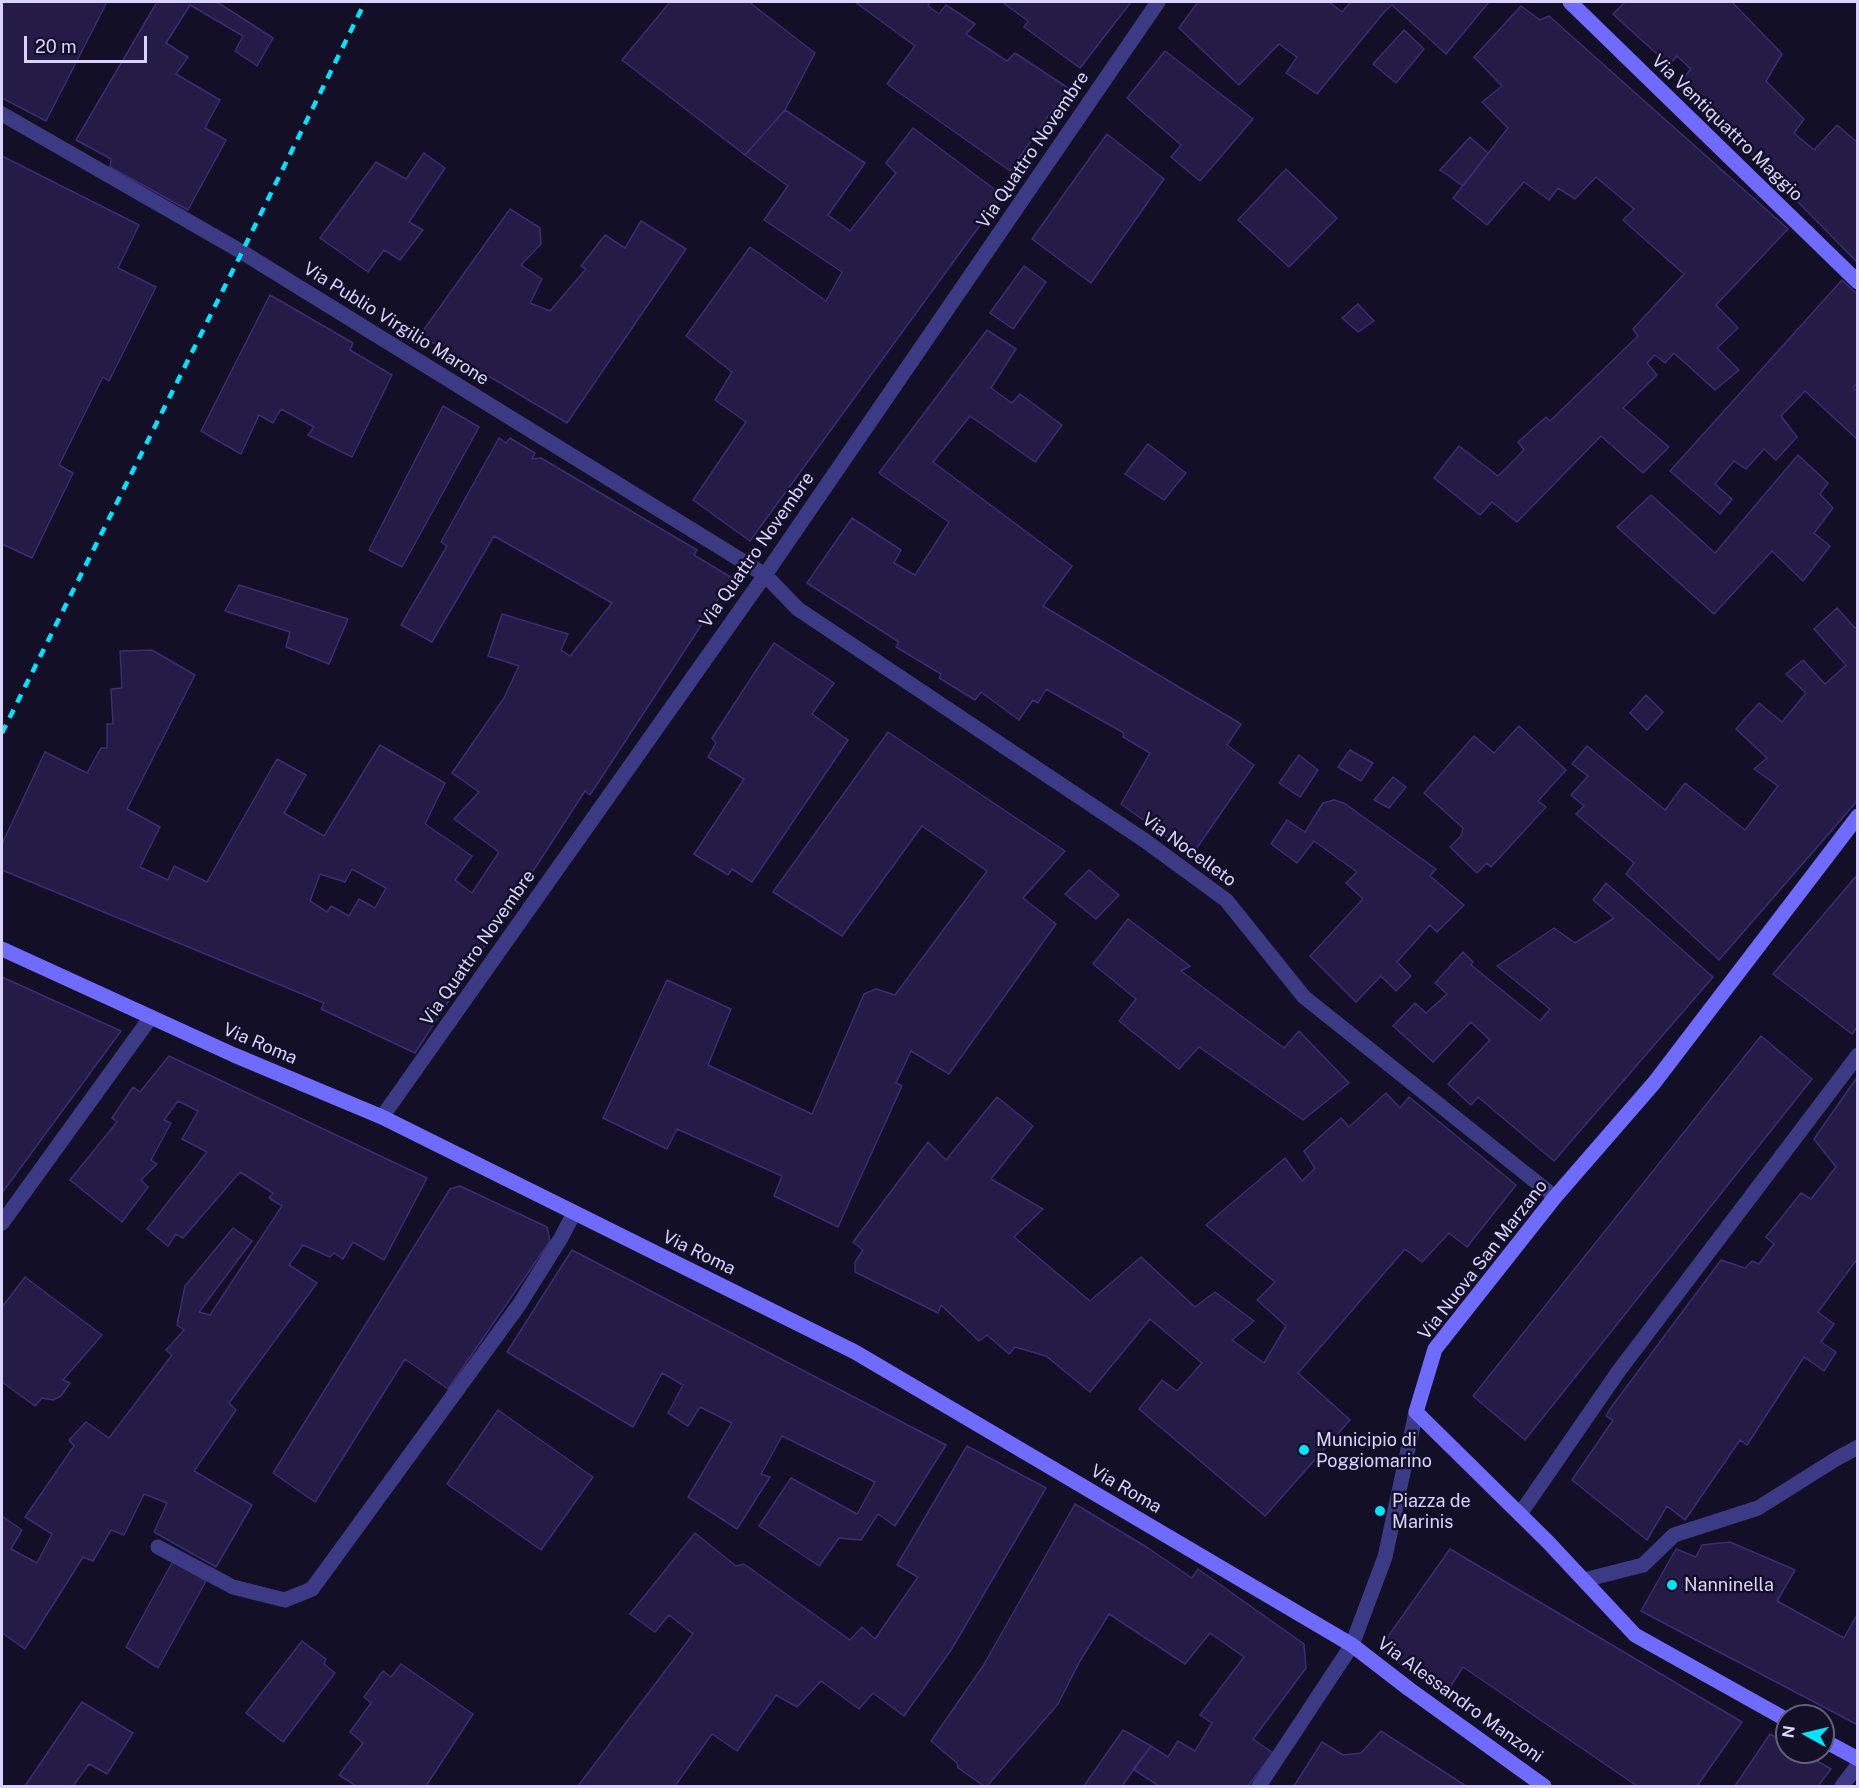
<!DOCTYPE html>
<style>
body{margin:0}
#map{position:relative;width:1859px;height:1788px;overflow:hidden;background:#130f26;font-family:"Public Sans",sans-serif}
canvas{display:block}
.frame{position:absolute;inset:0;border:3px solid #d9d4ff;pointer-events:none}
.north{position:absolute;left:1775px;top:1704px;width:60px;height:60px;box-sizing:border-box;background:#130f26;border:2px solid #625e7d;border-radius:50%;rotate:278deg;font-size:16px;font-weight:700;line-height:24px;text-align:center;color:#d9d4ff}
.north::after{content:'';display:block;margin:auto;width:21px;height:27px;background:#00e5ff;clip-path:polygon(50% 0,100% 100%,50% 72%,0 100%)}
.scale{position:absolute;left:24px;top:36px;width:123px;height:27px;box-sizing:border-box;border:3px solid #d9d4ff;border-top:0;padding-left:8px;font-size:18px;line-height:21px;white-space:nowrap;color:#d9d4ff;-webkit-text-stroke:4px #130f26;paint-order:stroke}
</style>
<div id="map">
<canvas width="1859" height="1788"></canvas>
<div class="frame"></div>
<div class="north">N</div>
<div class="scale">20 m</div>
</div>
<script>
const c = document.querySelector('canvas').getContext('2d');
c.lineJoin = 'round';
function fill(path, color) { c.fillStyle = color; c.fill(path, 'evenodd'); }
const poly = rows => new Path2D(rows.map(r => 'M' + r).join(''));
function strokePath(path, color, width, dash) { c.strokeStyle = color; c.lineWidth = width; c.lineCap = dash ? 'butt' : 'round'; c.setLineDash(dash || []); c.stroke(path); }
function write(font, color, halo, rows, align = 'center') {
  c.font = font + ' "Public Sans",sans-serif'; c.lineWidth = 5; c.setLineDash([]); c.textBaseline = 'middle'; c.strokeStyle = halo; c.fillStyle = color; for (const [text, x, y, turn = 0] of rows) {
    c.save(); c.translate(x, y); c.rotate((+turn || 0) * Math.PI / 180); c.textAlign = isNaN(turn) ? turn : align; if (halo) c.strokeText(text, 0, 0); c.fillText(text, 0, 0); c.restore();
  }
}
const building = poly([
 [3,2,107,2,46,121,2,98,2,6,3,2],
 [157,2,217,2,273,38,257,66,235,51,243,36,190,5,166,43,188,57,176,74,220,100,205,128,226,140,188,210,110,167,111,159,76,140,157,2],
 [670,2,749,2,815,53,785,110,745,155,622,60,670,2],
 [855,2,930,2,928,6,939,14,946,5,975,24,966,34,1007,61,1015,53,1068,88,1010,171,887,84,915,46,855,2],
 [1002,2,1131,2,1080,68,1024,27,1028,21,1002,2],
 [1198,2,1329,2,1342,12,1351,2,1489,2,1446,54,1392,5,1385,11,1317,94,1286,73,1297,57,1279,44,1239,85,1179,28,1198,2],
 [1625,2,1732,2,1782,54,1766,81,1804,119,1794,133,1814,150,1837,125,1858,143,1858,263,1680,82,1691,69,1677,56,1669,65,1613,14,1625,2],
 [1521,6,1540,20,1549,16,1788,229,1716,305,1738,328,1717,348,1739,370,1715,390,1674,353,1665,363,1655,355,1647,363,1657,375,1623,408,1669,447,1643,473,1601,436,1517,522,1492,502,1480,515,1434,478,1459,446,1498,476,1524,450,1518,442,1546,417,1550,421,1638,336,1633,329,1684,274,1623,220,1634,209,1596,177,1575,199,1558,188,1549,200,1524,182,1487,225,1453,198,1508,128,1482,102,1502,86,1474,57,1521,6],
 [1404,30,1424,49,1396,83,1373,64,1404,30],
 [1165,51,1253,119,1200,181,1171,157,1181,145,1127,98,1165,51],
 [785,110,865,163,828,215,850,231,896,173,886,163,913,128,1002,195,750,541,693,500,746,422,715,400,732,372,686,336,750,247,826,301,842,272,764,220,788,186,745,155,785,110],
 [1107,134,1164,179,1091,283,1032,239,1107,134],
 [1470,137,1488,153,1463,186,1440,170,1470,137],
 [424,153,445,168,409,222,423,230,400,260,384,250,368,272,320,238,376,162,406,179,424,153],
 [2,156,139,225,118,268,156,287,109,381,103,377,59,465,73,473,32,558,2,544,2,156],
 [1286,169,1337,218,1289,267,1238,220,1286,169],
 [510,209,540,228,541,244,521,265,542,279,530,303,550,311,586,269,581,266,605,235,625,248,641,221,686,249,567,423,420,335,510,209],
 [1024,266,1046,282,1013,329,990,313,1024,266],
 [1842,280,1858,295,1858,383,1853,388,1858,392,1858,440,1805,391,1781,416,1797,437,1776,460,1764,449,1746,469,1734,461,1715,484,1732,499,1720,514,1670,471,1842,280],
 [270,295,353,343,350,350,392,375,352,457,308,435,314,427,281,409,273,423,259,415,241,454,201,431,270,295],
 [1358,304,1374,321,1358,332,1342,318,1358,304],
 [987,330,1016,349,991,388,1012,403,1020,394,1062,425,1035,462,970,416,933,462,1072,566,1043,606,1241,724,1227,745,1254,765,1192,855,1121,804,1150,753,1123,737,1124,733,1046,689,1038,703,1033,700,1019,720,981,692,975,700,939,678,941,674,896,647,899,642,807,583,852,518,901,550,894,563,915,575,949,522,879,473,987,330],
 [443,406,479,427,402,567,369,550,443,406],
 [499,438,506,443,510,438,535,453,532,459,541,458,697,550,694,555,732,578,590,795,585,791,415,1053,321,1009,324,1003,2,870,2,844,45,752,87,773,101,748,107,748,107,724,113,724,111,689,122,688,120,651,152,650,195,675,127,809,160,827,140,867,168,880,174,866,207,882,277,759,306,775,284,813,324,836,380,745,445,783,425,824,472,856,455,880,472,893,499,852,454,819,479,792,452,773,504,698,519,666,488,656,502,614,568,634,561,650,570,656,612,603,494,536,432,642,401,625,447,546,441,542,499,438],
 [352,869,386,888,375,908,359,899,349,916,331,906,327,912,310,901,320,874,345,882,352,869],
 [1148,444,1186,473,1164,500,1125,474,1148,444],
 [1798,455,1828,483,1820,494,1833,508,1814,533,1830,546,1803,581,1772,551,1714,614,1617,527,1651,495,1715,553,1798,455],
 [239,585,348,619,329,664,286,647,290,632,225,611,239,585],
 [1837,608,1855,628,1858,626,1858,800,1719,960,1626,874,1634,863,1576,814,1584,806,1571,795,1588,776,1572,764,1587,746,1665,810,1685,783,1745,830,1778,786,1754,769,1767,758,1736,729,1759,703,1782,722,1806,693,1786,674,1803,660,1825,684,1846,665,1814,629,1837,608],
 [774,643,834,683,812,714,848,740,752,882,732,869,728,875,694,854,744,779,708,757,716,743,712,738,774,643],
 [1646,695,1663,712,1647,730,1630,713,1646,695],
 [1519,726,1566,770,1538,801,1546,807,1491,867,1487,863,1477,873,1450,847,1461,836,1463,828,1424,793,1474,736,1494,753,1519,726],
 [888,732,1065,851,1023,898,1056,924,949,1074,911,1051,896,1083,902,1086,838,1227,774,1196,782,1176,677,1129,667,1149,603,1118,667,980,731,1009,708,1065,812,1114,864,994,876,989,895,995,987,871,922,826,842,936,773,892,888,732],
 [1350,750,1373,763,1361,781,1338,767,1350,750],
 [1299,755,1318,770,1300,797,1279,783,1299,755],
 [1393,777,1406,787,1389,808,1374,800,1393,777],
 [1334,800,1344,803,1436,869,1430,876,1464,905,1437,932,1430,925,1397,962,1411,976,1396,991,1381,976,1356,1002,1310,956,1363,899,1346,883,1357,872,1314,841,1297,863,1271,844,1287,820,1305,832,1323,803,1334,800],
 [1089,870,1119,895,1096,919,1065,894,1089,870],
 [1858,874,1858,1026,1852,1034,1773,974,1858,874],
 [1606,883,1713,977,1554,1161,1478,1097,1471,1105,1448,1084,1490,1040,1471,1022,1433,1062,1393,1026,1415,1003,1426,1013,1447,994,1435,983,1463,952,1473,962,1471,965,1540,1021,1550,1009,1497,966,1554,928,1575,943,1614,918,1593,900,1606,883],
 [1128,919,1190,966,1181,971,1284,1048,1299,1031,1349,1083,1303,1120,1199,1047,1179,1069,1119,1021,1136,999,1093,964,1128,919],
 [2,977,121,1031,2,1193,2,977],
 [1761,1036,1812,1079,1525,1440,1473,1396,1761,1036],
 [169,1056,427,1178,384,1260,353,1242,343,1259,334,1253,330,1257,303,1245,289,1265,317,1283,229,1403,236,1410,194,1471,252,1505,216,1567,154,1532,167,1503,144,1494,124,1535,111,1530,93,1561,83,1557,25,1649,2,1633,2,1516,22,1530,11,1549,37,1563,52,1534,25,1517,74,1446,69,1440,86,1422,109,1438,172,1355,166,1350,184,1330,177,1325,185,1286,233,1228,252,1241,199,1312,210,1315,282,1206,269,1198,273,1193,240,1172,183,1238,176,1234,168,1246,147,1229,207,1152,182,1139,198,1111,178,1101,164,1120,171,1123,151,1160,157,1164,141,1180,148,1187,122,1222,70,1180,117,1122,112,1118,133,1087,140,1092,169,1056],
 [1858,1076,1858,1258,1818,1312,1834,1324,1821,1342,1836,1352,1824,1371,1804,1357,1747,1445,1740,1440,1685,1520,1667,1506,1647,1540,1572,1480,1613,1420,1606,1416,1610,1409,1721,1260,1745,1268,1752,1261,1759,1264,1774,1244,1766,1237,1801,1193,1811,1199,1836,1167,1814,1139,1858,1076],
 [1386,1093,1400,1108,1409,1097,1516,1185,1467,1247,1449,1233,1422,1262,1405,1249,1298,1373,1350,1420,1265,1516,1139,1409,1162,1380,1177,1391,1202,1363,1150,1319,1090,1392,1046,1356,1015,1347,1009,1354,987,1335,979,1341,941,1305,938,1313,855,1272,855,1262,863,1250,853,1242,928,1142,946,1160,997,1097,1033,1126,991,1179,1043,1209,1014,1237,1090,1301,1141,1257,1195,1307,1215,1292,1254,1321,1232,1340,1264,1363,1286,1326,1257,1300,1275,1282,1206,1225,1285,1158,1302,1181,1315,1168,1304,1151,1341,1118,1349,1127,1386,1093],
 [460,1186,547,1227,550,1241,448,1389,405,1359,315,1502,273,1473,450,1189,460,1186],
 [572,1250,946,1445,895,1526,878,1514,861,1540,839,1538,819,1566,759,1526,791,1478,857,1514,875,1482,782,1436,761,1474,770,1477,737,1529,688,1497,732,1423,700,1407,688,1426,668,1413,683,1385,662,1373,633,1427,507,1352,572,1250],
 [25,1277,102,1335,63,1380,70,1383,61,1396,53,1400,42,1398,35,1406,2,1382,2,1307,25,1277],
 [498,1410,593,1477,541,1550,447,1484,498,1410],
 [967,1446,1046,1488,951,1650,904,1716,873,1693,859,1709,821,1681,797,1707,776,1695,737,1751,712,1734,675,1786,578,1786,693,1634,669,1615,655,1632,630,1614,695,1533,736,1566,744,1564,850,1640,862,1627,875,1639,918,1577,897,1565,967,1446],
 [1075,1504,1148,1548,1192,1578,1198,1569,1304,1644,1306,1668,1253,1739,1273,1753,1248,1786,1159,1786,1133,1769,1151,1746,1168,1757,1178,1741,1195,1751,1212,1723,1200,1715,1244,1657,1210,1633,1185,1664,1109,1614,1080,1661,1058,1704,987,1786,984,1786,958,1768,957,1763,931,1741,983,1666,1075,1504],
 [1730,1542,1795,1570,1777,1601,1844,1638,1858,1613,1858,1725,1641,1611,1676,1549,1696,1557,1702,1545,1730,1542],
 [1450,1549,1742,1722,1697,1786,1637,1786,1463,1667,1445,1695,1379,1649,1450,1549],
 [173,1561,206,1581,158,1668,126,1647,173,1561],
 [302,1641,326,1659,324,1664,335,1673,283,1742,246,1713,302,1641],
 [401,1664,473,1714,426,1786,356,1786,339,1775,363,1743,350,1732,371,1703,364,1697,383,1671,391,1677,401,1664],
 [82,1702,133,1733,107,1774,89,1764,73,1786,25,1786,82,1702],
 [1123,1730,1151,1746,1122,1786,1084,1786,1123,1730],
 [1381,1731,1466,1786,1294,1786,1322,1742,1343,1755,1361,1753,1381,1731],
 [1770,1734,1787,1744,1787,1752,1801,1752,1831,1769,1818,1786,1735,1786,1770,1734]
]);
fill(building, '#241b47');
strokePath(building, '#3b2d73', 1.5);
strokePath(poly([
 [2,114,242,252,765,575,798,609,1144,840,1226,900,1304,997,1555,1197],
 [382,1117,765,575,1158,2],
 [2,1223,151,1017],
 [1520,1514,1618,1372,1858,1055],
 [158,1547,233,1587,285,1600,312,1589,519,1305,561,1238,574,1213],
 [1584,1580,1643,1565,1674,1535,1758,1508,1836,1459,1858,1447],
 [1259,1786,1352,1645,1385,1557,1416,1412],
 [1842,1786,1858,1765]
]), '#3d3a85', 15);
strokePath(poly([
 [1570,2,1858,282],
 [2,949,234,1055,382,1117,855,1352,1352,1645,1409,1689,1544,1786],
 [1787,1720,1635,1635,1548,1542,1416,1412,1435,1349,1555,1197,1654,1083,1858,816],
 [1823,1740,1858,1759]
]), '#6f6bff', 15);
strokePath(poly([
 [2,733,242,252,365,2]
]), '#00e5ff', 4.5, [9, 8]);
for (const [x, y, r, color] of [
 [1304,1450,6,"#00e5ff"],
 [1380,1511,6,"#00e5ff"],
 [1672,1585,6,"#00e5ff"]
]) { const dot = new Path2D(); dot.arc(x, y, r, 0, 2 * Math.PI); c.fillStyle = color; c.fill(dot); strokePath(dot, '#130f26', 2); }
write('18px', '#d9d4ff', '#130f26', [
 ["Via Ventiquattro Maggio",1727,128,44],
 ["Via Quattro Novembre",1033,150,-56],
 ["Via Publio Virgilio Marone",396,324,32],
 ["Via Quattro Novembre",757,550,-55],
 ["Via Nocelleto",1189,850,36],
 ["Via Quattro Novembre",478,948,-55],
 ["Via Roma",260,1044,23],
 ["Via Roma",699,1253,26],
 ["Via Nuova San Marzano",1483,1260,-52],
 ["Via Roma",1126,1489,30],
 ["Via Alessandro Manzoni",1460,1700,36]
]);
write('18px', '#d9d4ff', '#130f26', [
 ["Municipio di",1316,1440],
 ["Poggiomarino",1316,1461],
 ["Piazza de",1392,1501],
 ["Marinis",1392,1522],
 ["Nanninella",1684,1585]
], 'left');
</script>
